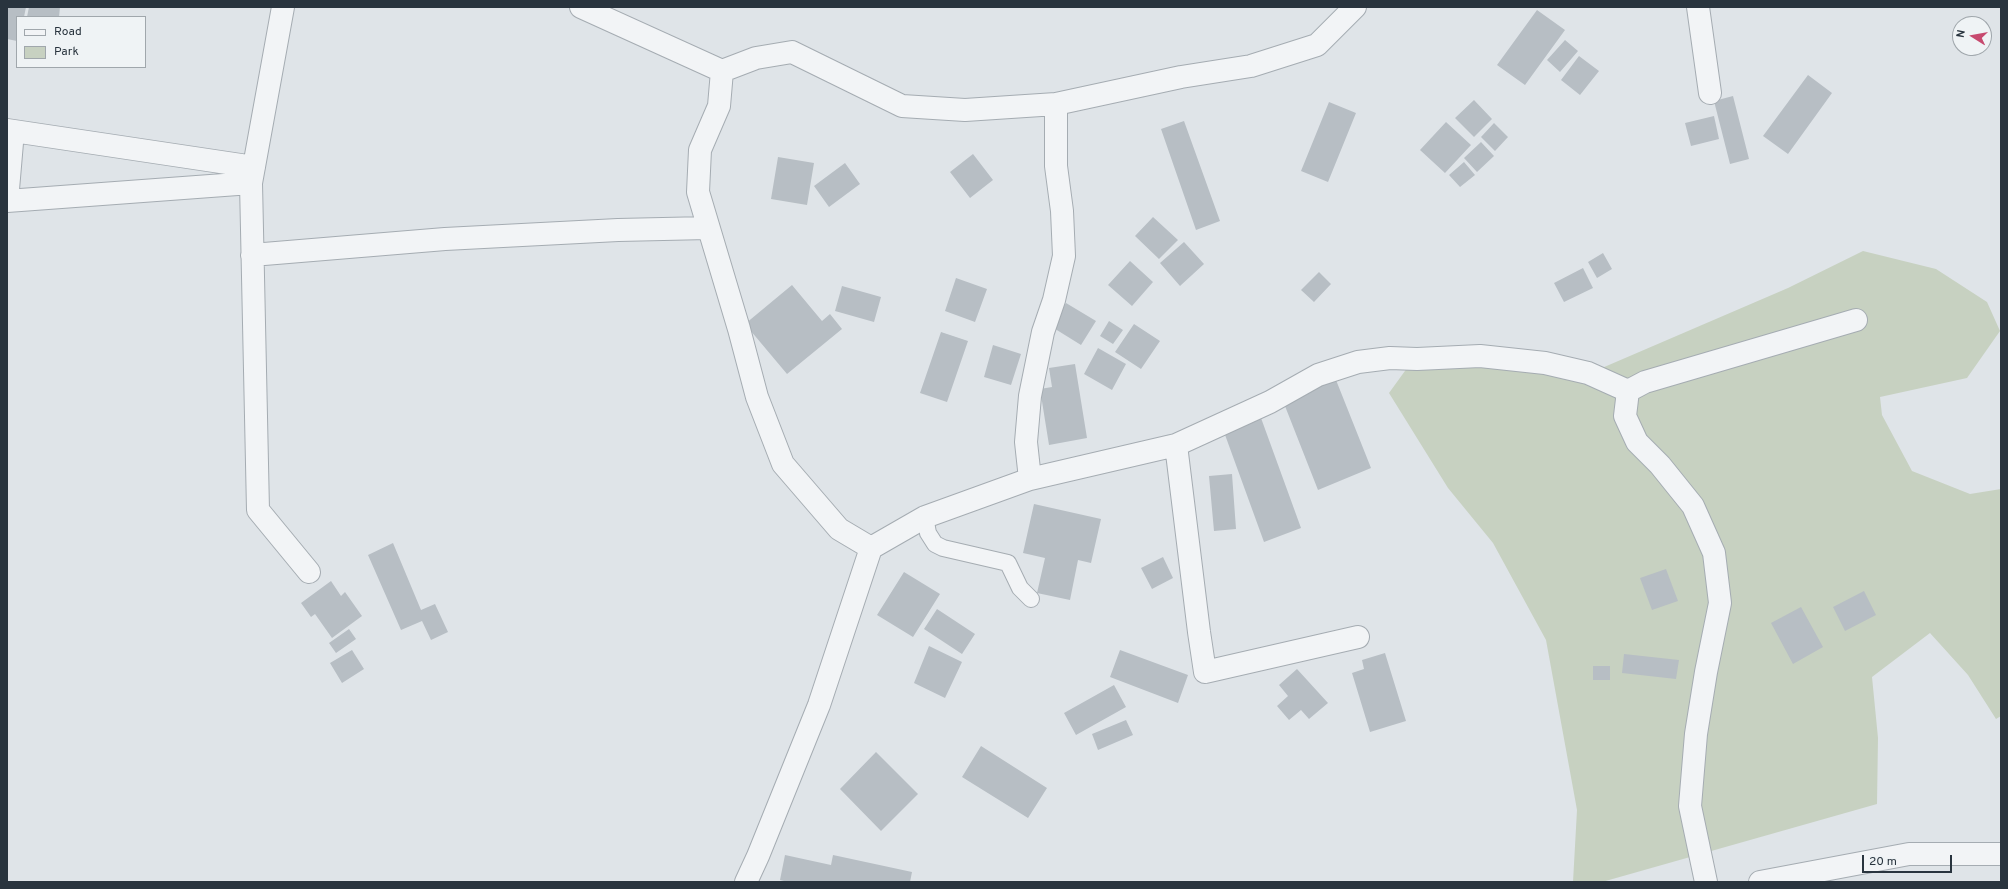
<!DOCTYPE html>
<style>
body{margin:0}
#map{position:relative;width:2008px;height:889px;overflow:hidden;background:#dfe4e8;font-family:Overpass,sans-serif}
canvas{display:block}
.frame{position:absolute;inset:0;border:8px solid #29343e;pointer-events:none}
.legend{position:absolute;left:16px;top:16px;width:130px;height:52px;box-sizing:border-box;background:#eff3f5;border:1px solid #a0a7ac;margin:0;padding:5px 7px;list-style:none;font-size:12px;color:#29343e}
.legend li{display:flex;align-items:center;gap:8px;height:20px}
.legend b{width:20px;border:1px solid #a0a7ac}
.north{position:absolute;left:1952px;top:16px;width:40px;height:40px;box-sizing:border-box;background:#eff3f5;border:1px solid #a0a7ac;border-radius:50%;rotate:281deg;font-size:11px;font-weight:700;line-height:16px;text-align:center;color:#29343e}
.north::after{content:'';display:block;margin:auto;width:14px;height:18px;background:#c74a6f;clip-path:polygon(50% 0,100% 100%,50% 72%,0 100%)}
.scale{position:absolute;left:1862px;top:855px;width:90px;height:18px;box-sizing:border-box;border:2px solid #29343e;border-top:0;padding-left:5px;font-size:12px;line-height:14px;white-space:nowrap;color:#29343e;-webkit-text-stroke:3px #eff3f5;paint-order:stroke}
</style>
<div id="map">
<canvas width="2008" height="889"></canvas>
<div class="frame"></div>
<ul class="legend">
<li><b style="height:5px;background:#f2f4f6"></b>Road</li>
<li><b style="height:11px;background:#c7d1c1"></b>Park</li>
</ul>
<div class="north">N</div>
<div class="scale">20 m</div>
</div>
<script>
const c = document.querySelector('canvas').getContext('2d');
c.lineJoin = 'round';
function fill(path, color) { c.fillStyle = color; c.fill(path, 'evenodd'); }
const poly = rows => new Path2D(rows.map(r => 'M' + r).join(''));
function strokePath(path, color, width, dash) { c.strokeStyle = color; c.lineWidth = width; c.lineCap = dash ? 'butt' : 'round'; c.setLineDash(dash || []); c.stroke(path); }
fill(poly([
 [1863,251,1936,269,1987,302,2000,331,1967,378,1880,397,1882,415,1912,471,1970,494,2001,489,2001,716,1996,719,1968,675,1930,633,1872,677,1878,738,1877,804,1602,882,1573,882,1577,810,1546,640,1493,543,1448,488,1389,393,1410,364,1481,361,1574,380,1788,288]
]), '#c7d1c1');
fill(poly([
 [7,7,26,7,24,17,17,17,17,41,7,39],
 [29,7,60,7,59,17,27,17],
 [1537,10,1565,30,1525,85,1497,65],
 [1565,40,1578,51,1560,72,1547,60],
 [1579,56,1599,71,1580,95,1561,80],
 [1808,75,1832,93,1788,154,1763,136],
 [1733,96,1749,159,1730,164,1714,101],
 [1474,100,1492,119,1474,137,1455,118],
 [1329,102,1356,113,1328,182,1301,171],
 [1714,116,1719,139,1691,146,1685,123],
 [1184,121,1220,221,1196,230,1161,129],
 [1446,122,1471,145,1445,173,1420,150],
 [1494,123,1508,137,1495,151,1481,137],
 [1481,142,1494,156,1477,172,1464,158],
 [973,154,993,180,970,198,950,172],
 [778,157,814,163,807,205,771,199],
 [1464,162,1475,175,1460,187,1449,175],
 [845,163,860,184,829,207,814,186],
 [1153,217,1178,240,1159,259,1135,236],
 [1184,242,1204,264,1180,286,1160,263],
 [1603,253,1612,269,1597,278,1588,262],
 [1130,261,1153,282,1132,306,1108,285],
 [1583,268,1593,288,1564,302,1554,283],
 [1319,272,1331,284,1314,302,1301,290],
 [956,278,987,289,975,322,945,311],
 [792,285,822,321,830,314,842,329,787,374,745,324],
 [842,286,881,297,874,322,835,311],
 [1066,303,1096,321,1081,345,1052,327],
 [1109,321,1123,330,1113,344,1100,336],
 [1134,324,1160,341,1141,369,1115,352],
 [941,332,968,341,947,402,920,393],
 [993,345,1021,354,1011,385,984,377],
 [1098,348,1126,364,1112,390,1084,374],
 [1075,364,1087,438,1049,445,1040,389,1052,387,1049,368],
 [1336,380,1371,468,1318,490,1283,401],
 [1261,418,1301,528,1264,542,1224,432],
 [1232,474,1236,529,1214,531,1209,476],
 [1034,504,1101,519,1091,563,1078,560,1070,600,1037,593,1045,558,1023,553],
 [393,543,421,610,435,604,448,632,431,640,422,621,401,630,368,555],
 [1163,557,1173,578,1152,589,1141,568],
 [1666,569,1678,601,1652,610,1640,578],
 [904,572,940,594,913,637,877,615],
 [331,581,341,596,345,592,362,616,332,638,315,614,311,617,301,603],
 [1864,591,1876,615,1845,631,1833,607],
 [1801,607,1823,647,1793,664,1771,623],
 [937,609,975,634,962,654,924,629],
 [349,629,356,639,336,653,329,643],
 [929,646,962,662,945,698,914,683],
 [352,650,364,669,342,683,330,663],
 [1120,650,1188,675,1178,703,1110,677],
 [1385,653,1406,721,1370,732,1352,673,1364,669,1362,660],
 [1624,654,1679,660,1676,679,1622,673],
 [1593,666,1610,666,1610,680,1593,680],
 [1297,669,1328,703,1309,719,1301,710,1289,720,1277,706,1288,696,1279,685],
 [1114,685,1126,707,1076,735,1064,713],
 [1126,720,1133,735,1098,750,1092,734],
 [981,746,1047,788,1028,818,962,777],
 [876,752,918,794,881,831,840,789],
 [785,855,831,865,833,855,912,872,910,882,788,882,780,880]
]), '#b7bec4');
const lane = poly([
 [925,517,928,533,935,544,943,548,1008,563,1020,588,1031,599]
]);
const street = poly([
 [283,7,251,183,258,510,309,572],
 [581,7,722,71,756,58,792,52,902,106,965,110,1056,104,1181,77,1251,66,1317,45,1355,7],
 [1698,7,1710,93],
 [722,71,719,106,700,150,698,192,739,329,757,397,783,464,839,529,871,548,819,705,758,856,746,882],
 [7,130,254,167],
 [7,201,251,183],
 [7,201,13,131],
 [252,255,445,239,618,230,708,228],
 [1176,445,1199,632,1205,672,1358,637],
 [1030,479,1026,442,1030,396,1043,332,1054,300,1064,256,1062,211,1056,166,1056,104],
 [871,548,925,517,1030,479,1176,445,1270,402,1318,375,1358,362,1390,358,1417,359,1480,356,1545,363,1588,373,1628,391],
 [1706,882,1690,806,1696,734,1706,672,1720,603,1714,553,1693,506,1660,465,1637,442,1625,416,1628,391,1645,382,1856,320],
 [1760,882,1909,854,2001,854]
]);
strokePath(lane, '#a5acb2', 18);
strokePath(street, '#a5acb2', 24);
strokePath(lane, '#f2f4f6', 16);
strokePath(street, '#f2f4f6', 22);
</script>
